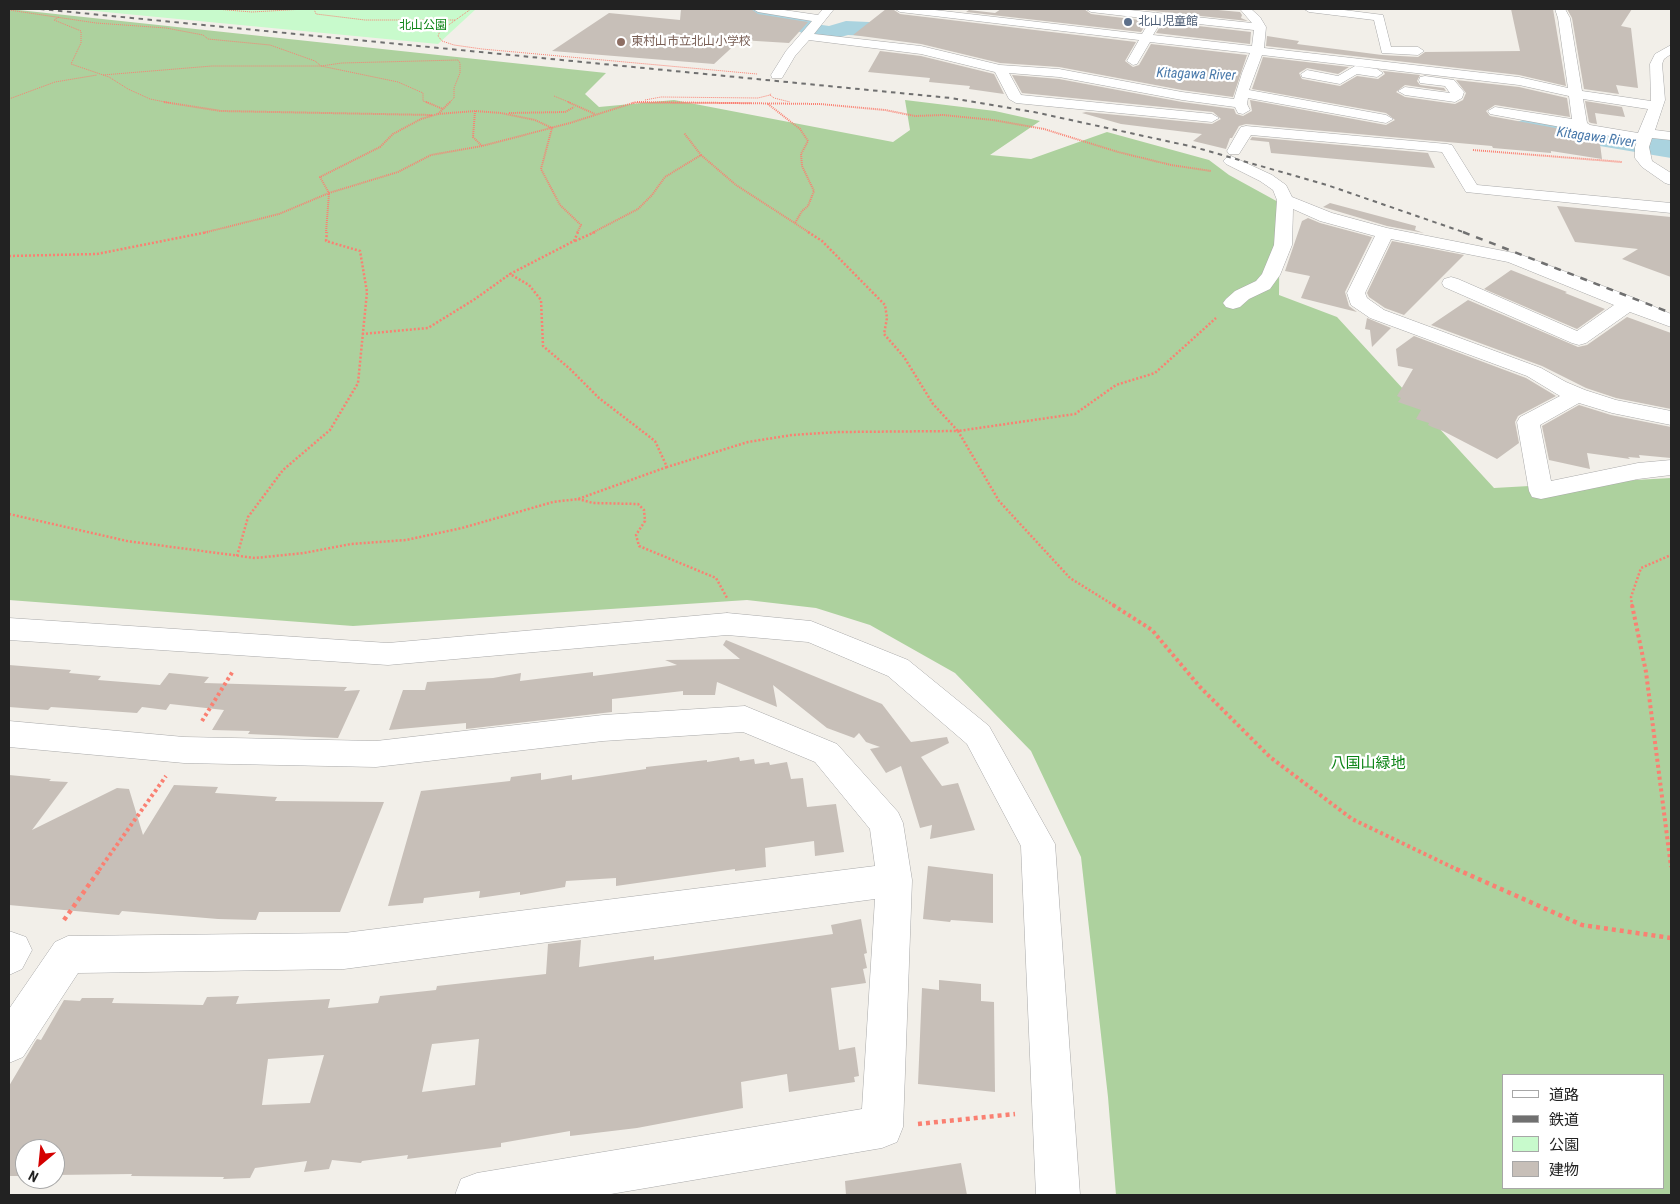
<!DOCTYPE html>
<meta charset="utf-8">
<style>
body{margin:0}
#map{position:relative;width:1680px;height:1204px;overflow:hidden;background:#f2efe9;font-family:"Roboto Condensed","Noto Sans JP",sans-serif}
canvas{display:block}
.frame{position:absolute;inset:0;border:10px solid #222;pointer-events:none}
.legend{position:absolute;left:1502px;top:1074px;width:162px;height:115px;box-sizing:border-box;background:#fff;border:1px solid #a7a7a7;margin:0;padding:6px 9px;list-style:none;font-size:15px;color:#222}
.legend li{display:flex;align-items:center;gap:10px;height:25px}
.legend b{width:25px;border:1px solid #a7a7a7}
.north{position:absolute;left:15px;top:1139px;width:50px;height:50px;box-sizing:border-box;background:#fff;border:1px solid #a7a7a7;border-radius:50%;rotate:208deg;font-size:14px;font-weight:700;line-height:20px;text-align:center;color:#222}
.north::after{content:'';display:block;margin:auto;width:18px;height:22px;background:#d40000;clip-path:polygon(50% 0,100% 100%,50% 72%,0 100%)}
</style>
<div id="map">
<canvas width="1680" height="1204"></canvas>
<div class="frame"></div>
<ul class="legend">
<li><b style="height:6px;background:#fff"></b>道路</li>
<li><b style="height:6px;background:#707070"></b>鉄道</li>
<li><b style="height:14px;background:#c8facc"></b>公園</li>
<li><b style="height:14px;background:#c7bfb8"></b>建物</li>
</ul>
<div class="north">N</div>
</div>
<script>
const c = document.querySelector('canvas').getContext('2d');
c.lineJoin = 'round';
function fill(path, color) { c.fillStyle = color; c.fill(path, 'evenodd'); }
const poly = rows => new Path2D(rows.map(r => 'M' + r).join(''));
function strokePath(path, color, width, dash) { c.strokeStyle = color; c.lineWidth = width; c.lineCap = dash ? 'butt' : 'round'; c.setLineDash(dash || []); c.stroke(path); }
function write(font, color, halo, rows, align = 'center') {
  c.font = font + ' "Roboto Condensed","Noto Sans JP",sans-serif'; c.lineWidth = 4.5; c.setLineDash([]); c.textBaseline = 'middle'; c.strokeStyle = halo; c.fillStyle = color; for (const [text, x, y, turn = 0] of rows) {
    c.save(); c.translate(x, y); c.rotate((+turn || 0) * Math.PI / 180); c.textAlign = isNaN(turn) ? turn : align; if (halo) c.strokeText(text, 0, 0); c.fillText(text, 0, 0); c.restore();
  }
}
fill(poly([
 [9,9,606,73,585,94,599,107,674,100,893,142,910,130,905,100,995,111,1040,121,990,155,1031,159,1107,132,1209,160,1229,175,1280,203,1279,295,1337,317,1494,488,1671,478,1671,1195,1116,1195,1108,1097,1081,857,1031,751,955,673,870,625,816,608,747,600,353,626,9,600],
 [1504,1075,1664,1075,1664,1188,1504,1188]
]), '#add19e');
fill(poly([
 [74,9,476,9,438,44]
]), '#c8facc');
fill(poly([
 [712,9,765,9,802,17,822,25,829,26,846,21,914,24,944,32,948,37,944,42,936,44,913,38,848,35,830,40,818,39,787,27,740,17,715,14,712,9],
 [1523,120,1582,125,1671,140,1671,158,1582,143,1513,135,1509,129,1513,123,1523,120]
]), '#aad3df');
fill(poly([
 [681,9,751,9,758,14,808,22,789,43,740,40,714,64,552,51,609,13,680,20],
 [886,9,894,10,900,14,1136,42,1125,61,1133,67,1139,65,1151,44,1247,55,1233,97,1182,90,1059,67,1000,63,921,44,853,35],
 [1001,9,1084,9,1091,14,1148,21,1141,32,966,12,969,10,995,13],
 [1135,9,1207,9,1240,12,1242,15,1241,18,1248,21],
 [1511,9,1553,9,1566,86,1519,75,1266,46,1267,36,1299,41,1297,44,1382,55,1418,57,1425,52,1520,51],
 [1567,9,1632,9,1621,26,1631,28,1638,88,1616,85,1619,94,1584,89,1572,18],
 [1163,22,1251,32,1250,44,1156,33],
 [880,51,921,56,994,74,1004,94,969,89,970,86,929,82,930,78,868,72],
 [1263,57,1349,67,1338,74,1307,68,1299,73,1302,79,1340,86,1357,76,1378,79,1385,74,1383,71,1420,75,1417,81,1420,85,1444,88,1446,91,1405,85,1396,92,1405,97,1455,104,1463,100,1466,93,1456,80,1519,87,1567,98,1570,117,1495,105,1486,111,1490,116,1599,136,1602,159,1551,151,1551,153,1493,148,1492,146,1246,124,1239,126,1232,138,1230,138,1226,149,1193,141,1202,134,1121,124,1082,113,1086,112,1212,124,1221,119,1213,112,1022,93,1012,75,1059,79,1182,102,1234,109,1236,114,1243,116,1252,111,1250,100,1386,125,1395,120,1386,113,1252,89],
 [1585,101,1622,107,1625,117,1595,113,1597,124,1591,123,1589,122],
 [1252,137,1428,153,1435,168,1271,153,1269,142,1250,140],
 [1330,203,1416,226,1415,230,1424,233,1387,226,1323,207],
 [1557,206,1671,217,1671,277,1622,259,1638,249,1575,242],
 [1308,218,1320,223,1372,237,1345,292,1349,306,1357,312,1301,298,1310,276,1285,271,1302,221],
 [1392,241,1464,255,1404,315,1385,308,1369,297,1367,293],
 [1511,270,1567,292,1565,293,1605,309,1577,329,1484,289],
 [1468,300,1578,347,1587,345,1627,317,1671,333,1671,409,1616,398,1586,388,1542,366,1431,325],
 [1367,318,1391,328,1372,347,1370,330,1365,329],
 [1414,336,1526,378,1556,396,1518,416,1515,422,1519,443,1497,459,1443,431,1432,427,1428,425,1429,423,1416,419,1421,410,1398,402,1401,398,1397,396,1413,369,1398,366,1396,349],
 [1579,405,1611,415,1671,427,1671,458,1639,455,1640,458,1628,457,1630,459,1587,453,1590,469,1549,460,1542,426],
 [726,640,882,704,911,742,947,737,949,743,921,757,942,786,958,783,975,830,930,839,932,825,920,828,901,766,886,773,870,749,880,747,866,742,859,733,854,738,827,728,773,685,777,707,717,682,715,695,683,695,683,691,612,699,612,712,466,729,466,723,389,730,403,690,425,690,427,682,493,678,521,673,520,681,593,672,593,676,677,665,665,660,740,659,723,645],
 [9,665,71,670,69,673,101,676,98,680,160,685,169,673,209,677,204,683,347,687,344,691,360,690,338,738,248,734,250,731,212,730,224,710,170,704,166,710,142,707,137,713,51,707,48,710,9,707],
 [739,757,740,761,754,759,755,764,769,762,770,765,787,762,791,779,803,778,807,807,836,804,844,852,815,856,814,841,765,848,766,867,735,871,735,869,616,886,616,878,566,881,565,887,520,895,520,892,479,898,480,891,424,898,423,903,388,906,421,791,510,781,511,777,541,773,541,780,572,775,572,780,646,769,646,767,707,760,707,762],
 [9,775,51,779,49,781,68,782,32,830,117,788,129,789,143,835,174,785,218,787,215,793,277,797,275,801,384,802,340,912,259,912,256,920,218,919,122,911,119,915,9,905],
 [928,866,993,874,993,923,951,920,950,922,923,919],
 [861,919,867,953,864,954,867,968,863,969,866,983,831,988,839,1050,855,1047,859,1076,854,1077,855,1082,789,1092,787,1074,741,1082,743,1108,637,1128,570,1136,570,1131,501,1143,501,1147,407,1159,408,1155,362,1161,361,1163,332,1160,329,1169,304,1172,307,1161,255,1168,250,1178,223,1179,224,1177,131,1176,132,1174,55,1175,55,1149,25,1149,25,1176,9,1176,9,1086,35,1042,37,1039,41,1040,64,1000,80,1001,82,998,114,998,112,1003,203,1005,207,997,239,996,236,1004,330,999,328,1008,378,1003,380,996,436,990,437,986,546,974,548,944,581,940,579,967,654,956,654,960,833,934,831,925],
 [479,1039,475,1085,422,1092,432,1044],
 [324,1055,310,1103,262,1105,268,1059],
 [939,980,981,984,981,1001,994,1002,995,1092,918,1084,922,988,939,990],
 [961,1163,967,1195,846,1195,845,1181]
]), '#c7bfb8');
const minor = poly([
 [753,9,777,9,818,15,823,9,834,9,814,34,921,46,1000,65,1059,69,1182,92,1234,99,1242,73,1250,53,1150,42,1137,64,1133,65,1127,61,1139,40,900,12,895,9,926,9,1142,34,1151,19,1091,12,1086,9,1120,9,1252,23,1240,9,1251,9,1260,17,1266,27,1264,48,1519,77,1568,88,1558,18,1555,9,1565,9,1570,18,1582,91,1651,101,1650,64,1655,54,1671,45,1671,54,1664,59,1662,64,1665,100,1655,130,1671,132,1671,140,1652,138,1649,147,1652,161,1671,173,1671,185,1665,183,1642,167,1635,158,1635,147,1637,141,1490,114,1488,111,1495,107,1572,119,1569,96,1519,85,1262,55,1249,90,1386,115,1393,119,1386,123,1248,98,1247,104,1250,110,1243,114,1238,113,1235,107,1182,100,1059,77,1009,73,1021,95,1212,114,1219,118,1212,122,1016,103,1009,99,995,72,921,54,809,40,795,56,782,78,772,78,771,75,786,51,812,21,758,12,753,9],
 [1162,20,1254,30,1252,46,1153,35,1162,20],
 [1583,99,1648,109,1638,133,1590,125,1587,123,1583,99],
 [1304,9,1336,9,1383,15,1391,47,1418,47,1424,51,1418,55,1382,53,1374,20,1309,12,1304,9],
 [1355,66,1377,69,1383,73,1377,77,1357,74,1340,84,1302,77,1301,74,1307,70,1338,76,1355,66],
 [1425,76,1454,80,1464,92,1462,98,1455,102,1405,95,1398,91,1405,87,1450,93,1445,86,1420,83,1419,80,1420,77,1425,76],
 [1246,126,1447,144,1452,145,1477,185,1671,203,1671,213,1466,192,1442,152,1251,135,1239,154,1229,154,1227,151,1239,130,1241,127,1246,126],
 [1231,156,1272,175,1286,185,1292,197,1332,213,1387,228,1519,254,1637,299,1671,314,1671,327,1630,312,1586,343,1579,345,1572,343,1444,287,1442,283,1444,279,1451,277,1458,279,1577,331,1614,305,1508,262,1391,239,1365,293,1367,298,1384,310,1541,368,1566,382,1585,390,1616,400,1671,411,1671,425,1612,413,1579,403,1540,425,1551,481,1638,463,1671,460,1671,475,1638,479,1541,499,1532,497,1529,491,1517,422,1520,417,1560,396,1527,376,1370,318,1351,305,1347,293,1375,236,1320,221,1293,209,1292,245,1280,275,1270,289,1249,299,1240,307,1233,309,1226,307,1223,303,1226,299,1235,291,1256,281,1262,274,1274,245,1277,200,1273,190,1260,181,1226,164,1223,161,1226,158,1231,156],
 [727,613,811,621,908,660,989,726,1055,844,1080,1195,1036,1195,1021,846,967,744,888,676,808,642,727,635,388,665,9,640,9,618,388,643,727,613],
 [745,706,837,744,898,812,903,823,912,880,903,1127,897,1142,882,1148,605,1195,455,1195,461,1179,477,1173,862,1109,875,899,344,969,78,973,23,1057,9,1063,9,1009,55,942,68,936,344,933,875,866,870,829,815,762,743,732,603,741,376,767,184,763,9,747,9,721,184,737,376,741,603,715,745,706],
 [9,931,26,937,32,950,22,969,9,975,9,931]
]);
strokePath(minor, '#a9a9a9', 1);
strokePath(poly([
 [215,9,252,12,305,9],
 [314,9,316,14,365,20,455,20],
 [471,9,440,31,438,36,442,41,454,45,482,49,757,74],
 [9,10,96,23,166,28,203,35,208,39,270,45,315,61,321,66,342,63,458,60,460,63,460,73,454,88,454,98,449,103],
 [59,17,54,20,81,31,81,43,71,64,109,77,128,89,150,99,170,103],
 [103,75,212,66,321,66,398,82,423,93,423,101,429,103],
 [770,95,774,98,790,102],
 [554,96,571,103],
 [9,99,55,82,97,75],
 [645,100,661,97,758,98,770,95,771,93],
 [632,103,752,103]
]), '#fa8072', 1, [1, 1]);
strokePath(poly([
 [164,102,221,111,432,115],
 [426,102,443,109],
 [568,102,595,114],
 [637,102,820,104,885,110,915,116,943,115,993,120,1044,129,1118,152,1171,165,1211,171],
 [768,104,800,129,808,141,801,154,802,166,814,191,808,206,802,211,795,223],
 [475,111,473,137,482,146],
 [509,113,565,112,574,107],
 [438,114,450,102],
 [1473,150,1622,162],
 [701,155,736,185,810,233],
 [203,233,279,214,329,193,320,177,380,147,393,134,421,119,438,114,475,111,501,113,535,120,552,128,541,169,560,205,581,225,577,233],
 [326,233,329,193,398,172,431,155,482,146,570,123,636,102],
 [592,233,638,209,652,195,665,177,701,155,684,133]
]), '#fa8072', 2, [1, 1]);
strokePath(poly([
 [578,232,574,241,510,274,529,285,541,300,543,346,570,369,599,398,655,441,667,467,748,442,792,435,839,432,958,431,999,501,1070,578,1115,606],
 [808,232,822,241,885,305,887,318,884,334,904,357,933,404,958,431,1075,414,1116,385,1155,373,1216,318],
 [575,241,595,232],
 [9,256,97,254,208,232],
 [362,334,428,328,475,299,510,274],
 [578,499,593,503,638,504,644,510,645,521,636,535,639,546,716,578,727,598],
 [9,514,127,541,255,558,304,553,351,544,406,540,462,528,553,502,578,499,667,467],
 [237,556,248,517,283,470,330,430,358,383,367,292,360,251,326,241,327,232],
 [1632,606,1631,597,1641,568,1671,555]
]), '#fa8072', 2.5, [2, 2]);
strokePath(poly([
 [1113,605,1152,630,1200,687,1270,757,1352,819,1458,870],
 [1632,605,1646,672,1671,867],
 [202,721,233,671],
 [99,870,166,776]
]), '#fa8072', 4, [3, 3]);
strokePath(poly([
 [1456,869,1582,925,1671,938],
 [64,920,100,869],
 [918,1124,1015,1114]
]), '#fa8072', 4.5, [4, 4]);
fill(minor, '#fff');
strokePath(poly([
 [40,9,951,98,1034,112,1194,147,1327,185,1466,233]
]), '#707070', 2, [4.5, 4.5]);
strokePath(poly([
 [1463,232,1671,313]
]), '#707070', 2.5, [7, 7]);
for (const [x, y, r, color] of [
 [1128,22,5,"#5c6f8a"],
 [621,42,5,"#8d6e63"]
]) { const dot = new Path2D(); dot.arc(x, y, r, 0, 2 * Math.PI); c.fillStyle = color; c.fill(dot); strokePath(dot, '#fff', 2); }
write('12px', '#4e5e75', '#fff', [
 ["北山児童館",1138,22]
], 'left');
write('12px', '#0c8416', '#fff', [
 ["北山公園",423,26]
]);
write('12px', '#785e54', '#fff', [
 ["東村山市立北山小学校",631,42]
], 'left');
write('italic 14px', '#4a7aab', '#fff', [
 ["Kitagawa River",1196,75,2],
 ["Kitagawa River",1596,138,8]
]);
write('15px', '#0c8416', '#fff', [
 ["八国山緑地",1368,764]
]);
</script>
